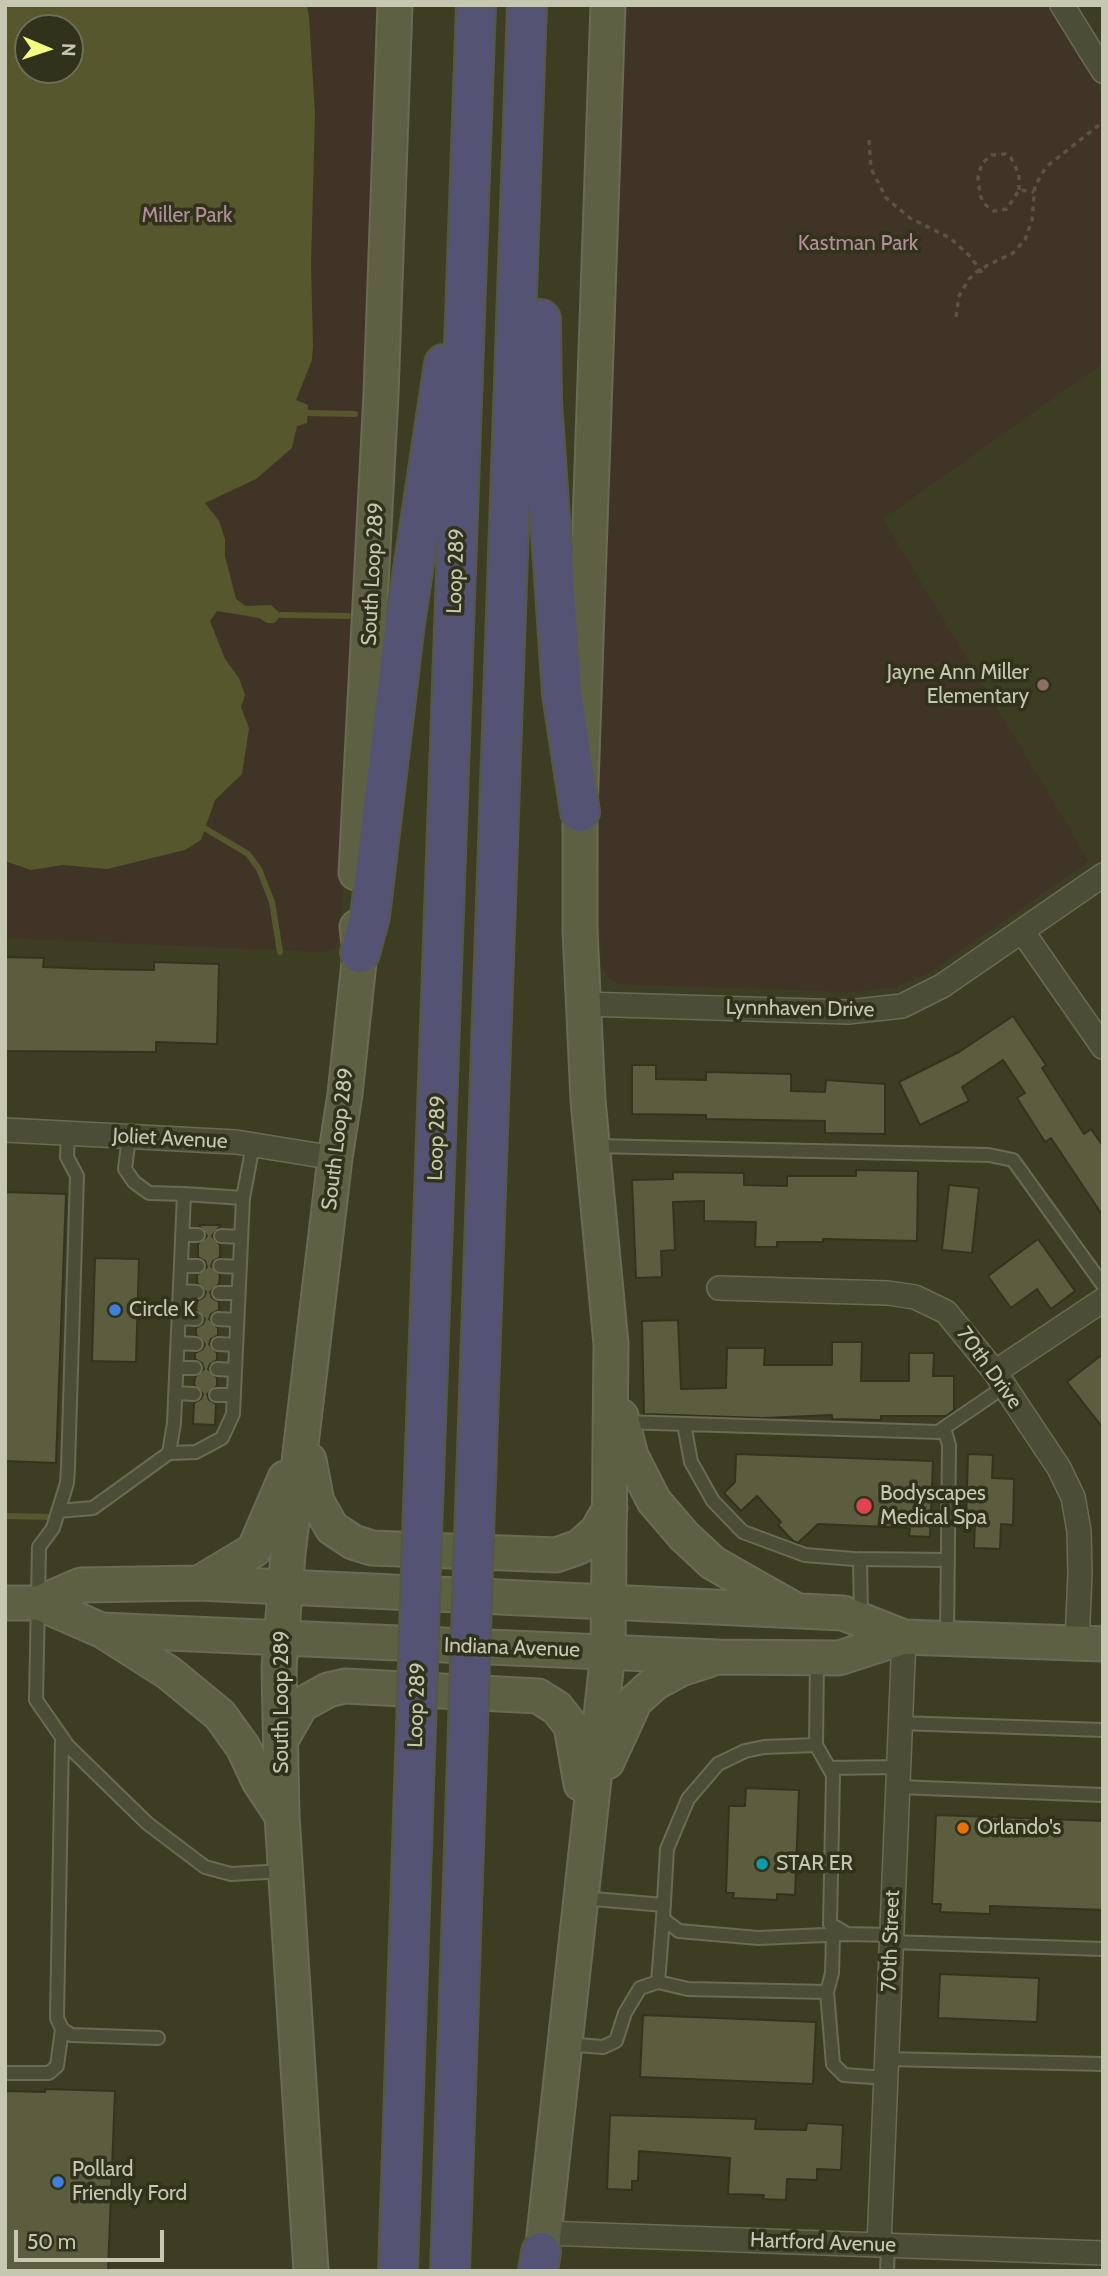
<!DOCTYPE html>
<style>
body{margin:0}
#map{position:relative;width:1108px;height:2276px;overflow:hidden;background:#3c3d23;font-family:Cabin,sans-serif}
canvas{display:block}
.frame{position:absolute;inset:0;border:7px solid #c7c8b2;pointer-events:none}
.north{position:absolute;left:14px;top:14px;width:70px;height:70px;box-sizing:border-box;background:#31321c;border:2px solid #6d6e58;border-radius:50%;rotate:92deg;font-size:19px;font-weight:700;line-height:28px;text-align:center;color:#c7c8b2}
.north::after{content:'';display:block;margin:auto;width:24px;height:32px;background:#f3fa85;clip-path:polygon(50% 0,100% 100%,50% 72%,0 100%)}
.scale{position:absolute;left:14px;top:2230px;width:150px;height:32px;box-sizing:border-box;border:4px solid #c7c8b2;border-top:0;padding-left:9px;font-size:21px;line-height:24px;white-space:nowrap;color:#c7c8b2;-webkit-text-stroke:5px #31321c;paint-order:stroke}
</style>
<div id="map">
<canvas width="1108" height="2276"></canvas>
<div class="frame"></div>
<div class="north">N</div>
<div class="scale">50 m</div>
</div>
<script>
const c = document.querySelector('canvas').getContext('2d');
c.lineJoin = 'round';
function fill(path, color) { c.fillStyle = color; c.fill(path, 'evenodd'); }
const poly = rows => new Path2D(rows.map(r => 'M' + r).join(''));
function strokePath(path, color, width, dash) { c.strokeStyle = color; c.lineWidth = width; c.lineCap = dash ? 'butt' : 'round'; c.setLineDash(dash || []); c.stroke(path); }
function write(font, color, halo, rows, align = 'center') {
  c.font = font + ' Cabin,sans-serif'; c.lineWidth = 7; c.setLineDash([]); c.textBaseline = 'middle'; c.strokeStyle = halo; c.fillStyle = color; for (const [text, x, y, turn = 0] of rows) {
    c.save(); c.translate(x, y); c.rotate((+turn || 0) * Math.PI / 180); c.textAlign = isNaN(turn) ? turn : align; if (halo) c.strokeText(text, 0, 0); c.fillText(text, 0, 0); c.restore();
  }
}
fill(poly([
 [5,5,376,5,348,827,338,947,325,952,5,938],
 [28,28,70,28,70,70,28,70],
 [626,5,1046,5,1103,96,1103,363,883,519,1089,861,929,973,895,987,854,992,617,984,607,976,601,965,599,807]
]), '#403427');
fill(poly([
 [5,5,307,5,309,17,315,113,311,265,313,346,312,360,296,400,308,405,307,423,297,426,292,448,256,479,205,503,219,521,225,539,225,556,236,599,246,606,271,605,282,615,274,623,267,623,259,618,217,611,210,621,225,659,239,678,245,695,241,707,249,728,242,774,215,800,201,840,185,850,107,869,63,865,31,870,5,861],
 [28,28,70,28,70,70,28,70]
]), '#56572c');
strokePath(poly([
 [307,413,355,414],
 [282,615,348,616],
 [206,829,248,854,259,869,272,902,280,952],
 [5,1516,53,1517]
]), '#56572c', 6);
const building = poly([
 [5,957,44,958,43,967,94,969,154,970,154,962,219,964,217,1044,156,1042,156,1052,5,1051,5,957],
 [1013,1016,1046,1065,1042,1068,1084,1134,1091,1129,1103,1146,1103,1216,1051,1138,1045,1142,1017,1098,1025,1093,1003,1060,962,1087,969,1101,920,1125,899,1082,959,1052,1013,1016],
 [632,1065,656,1065,656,1079,706,1080,706,1072,791,1074,791,1091,825,1092,826,1080,885,1084,885,1134,825,1133,825,1121,706,1119,706,1115,632,1114,632,1065],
 [856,1170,918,1171,917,1241,823,1239,823,1242,777,1242,777,1247,755,1247,756,1222,704,1221,704,1201,673,1202,675,1250,661,1251,662,1277,636,1278,632,1180,673,1179,673,1172,744,1173,744,1185,787,1186,787,1176,856,1176,856,1170],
 [949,1185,979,1188,972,1253,942,1250,949,1185],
 [5,1192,66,1194,56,1463,5,1461,5,1192],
 [199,1225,221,1225,212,1236,220,1245,220,1257,213,1261,211,1266,220,1275,219,1284,210,1292,212,1298,219,1302,219,1310,211,1314,209,1319,218,1328,218,1335,211,1339,209,1344,217,1353,217,1360,210,1364,208,1369,217,1378,217,1386,207,1394,209,1400,216,1404,215,1425,193,1424,194,1403,201,1399,203,1394,194,1385,195,1377,204,1369,202,1363,195,1359,195,1353,203,1349,205,1344,196,1335,196,1328,203,1324,205,1319,196,1310,197,1301,204,1297,206,1292,197,1283,197,1275,207,1267,205,1261,198,1257,198,1244,207,1236,199,1225],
 [1038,1239,1075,1291,1051,1309,1037,1289,1011,1308,988,1276,1038,1239],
 [95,1258,139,1259,136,1362,92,1361,95,1258],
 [678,1320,681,1389,726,1388,727,1348,765,1348,764,1365,832,1365,832,1342,862,1342,861,1381,909,1381,909,1353,934,1353,933,1376,954,1376,954,1410,946,1416,881,1416,881,1420,832,1419,832,1415,763,1418,644,1414,642,1321,678,1320],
 [1103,1354,1103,1428,1067,1382,1103,1354],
 [736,1454,933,1461,930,1537,909,1536,910,1528,818,1524,798,1543,793,1541,778,1525,781,1522,757,1496,741,1511,724,1493,735,1482,736,1454],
 [968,1454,993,1455,992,1478,1014,1479,1013,1525,1001,1524,1000,1549,974,1548,975,1522,966,1522,968,1454],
 [746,1788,799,1790,795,1895,777,1894,777,1900,733,1898,734,1893,726,1893,729,1806,745,1806,746,1788],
 [936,1815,1103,1821,1103,1910,990,1906,990,1914,940,1912,941,1904,932,1904,936,1815],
 [940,1974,1039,1978,1037,2022,938,2018,940,1974],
 [643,2015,816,2022,813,2084,640,2077,643,2015],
 [45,2089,115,2091,108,2271,5,2271,5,2091,45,2092,45,2089],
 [610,2115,756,2119,755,2129,806,2130,807,2123,843,2125,841,2170,817,2169,817,2180,787,2179,786,2200,763,2199,764,2195,728,2194,730,2158,639,2151,638,2181,632,2181,632,2190,607,2189,610,2115]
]);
fill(building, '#5c5d3e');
strokePath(building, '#33341e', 2);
const lane = poly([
 [68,1133,67,1157,77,1176,68,1467,67,1483,53,1528,39,1547,36,1700,68,1746,147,1823,205,1867,231,1874,285,1871],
 [594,1146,989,1155,1013,1160,1103,1285],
 [184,1194,243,1198],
 [182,1235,198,1235],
 [221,1236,241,1237],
 [181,1266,198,1266],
 [220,1266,240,1267],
 [180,1291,197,1292],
 [219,1293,238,1293],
 [179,1318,196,1319],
 [218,1319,237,1320],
 [178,1343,196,1344],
 [218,1344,236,1345],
 [177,1368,195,1368],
 [217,1369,235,1370],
 [176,1393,194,1394],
 [216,1395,233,1395],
 [623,1422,938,1432,1004,1387],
 [684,1424,691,1462,713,1501,743,1532,805,1555,854,1559,948,1560],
 [944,1428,949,1445,947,1638],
 [169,1453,196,1452,222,1438,233,1414,243,1198,253,1145],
 [58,1511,93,1508,169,1453,174,1423,184,1194,149,1193,134,1182,125,1169,129,1137],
 [860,1559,861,1617],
 [817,1658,816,1745,833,1775,830,1924,847,1934,892,1935],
 [900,1723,1103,1730],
 [62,1737,57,2018,62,2029,71,2035,158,2038],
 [816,1745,764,1747,745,1751,718,1764,688,1799,667,1849,663,1919,679,1931,758,1938,847,1934],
 [829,1768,899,1767],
 [898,1787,1103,1795],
 [582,1898,664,1905],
 [663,1919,658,1982,688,1989,827,1992,832,1973,833,1935],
 [891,1942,1103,1949],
 [827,1992,833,2064,844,2075,886,2078],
 [565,2044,603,2047,616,2041,625,2013,640,1988,658,1982],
 [887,2059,1103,2064],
 [5,2073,49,2073,57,2066,62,2029],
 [887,2271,888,2245]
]);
const street = poly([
 [1062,5,1103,71],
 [1022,931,1103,1047],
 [583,1004,848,1012,902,1006,942,986,1103,875],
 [5,1130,236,1142,335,1158],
 [719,1288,888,1293,915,1297,946,1312,995,1372,1059,1468,1073,1497,1079,1531,1080,1573,1077,1644],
 [995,1372,1103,1300],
 [544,2233,1103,2253],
 [879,2245,904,1637]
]);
const secondary = poly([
 [356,873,381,394,395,5],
 [621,1416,631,1456,654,1501,684,1536,713,1563,794,1609],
 [309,1460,317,1502,332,1528,353,1542,372,1548,556,1555,579,1547,597,1531,610,1508],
 [199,1583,254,1550,285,1478],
 [5,1603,39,1603,101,1630,718,1657,839,1658,904,1637],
 [39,1603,81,1585,199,1583,843,1613,904,1637,1103,1644],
 [103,1631,169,1673,220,1715,243,1747,259,1781,282,1816],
 [281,1740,301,1705,328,1690,345,1686,538,1696,557,1708,571,1726,581,1784],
 [607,1762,635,1701,655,1683,681,1669,709,1660],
 [311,2271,282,1816,279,1668,288,1554,335,1158,345,1094,360,953,357,927],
 [540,2271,608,1652,611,1344,588,1100,580,931,580,812,608,5]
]);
const highway = poly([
 [541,319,542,402,562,694,580,812],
 [360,953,370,916,405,623,444,364],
 [422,1535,476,5],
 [474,1537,527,5],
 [398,2271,416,1726],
 [450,2271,468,1726],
 [538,2271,541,2252]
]);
strokePath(lane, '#6a6b55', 16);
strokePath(street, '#6a6b55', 26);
strokePath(secondary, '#6a6b55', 37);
strokePath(highway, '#575842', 42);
strokePath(poly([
 [869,140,871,168,886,198,910,218,950,238,971,257,984,276],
 [1019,190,1019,174,1011,158,1005,154,992,155,982,163,978,177,980,194,983,203,994,211,1007,209,1019,190,1034,192],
 [956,317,959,296,969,279,980,269,1013,253,1025,240,1032,220,1035,186,1046,167,1103,122]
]), '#5d5244', 3.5, [5, 5]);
strokePath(lane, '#4c4d36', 12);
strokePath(street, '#4c4d36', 23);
strokePath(secondary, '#5e6044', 33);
strokePath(highway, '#555373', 38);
const highwayBridge = poly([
 [416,1726,422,1535],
 [468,1726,474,1537]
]);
strokePath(highwayBridge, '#575842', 42, []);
strokePath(highwayBridge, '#555373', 38);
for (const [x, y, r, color] of [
 [1043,685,7,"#8d6e63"],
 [115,1310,7,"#3f7fe0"],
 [864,1506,9,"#e0444e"],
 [963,1828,7,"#e8710a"],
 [762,1864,7,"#0f9aa8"],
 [58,2182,7,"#3f7fe0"]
]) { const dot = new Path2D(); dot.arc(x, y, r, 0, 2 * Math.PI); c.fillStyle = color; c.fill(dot); strokePath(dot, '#31321c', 2.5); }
write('21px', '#b38e9a', '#31321c', [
 ["Miller Park",187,216],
 ["Kastman Park",858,244]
]);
write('21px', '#c7c8b2', '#31321c', [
 ["Loop 289",456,571,-88],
 ["South Loop 289",373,574,-87],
 ["Lynnhaven Drive",800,1009,1],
 ["Loop 289",437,1138,-88],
 ["Joliet Avenue",170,1139,3],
 ["South Loop 289",338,1139,-83],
 ["70th Drive",989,1368,54],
 ["Indiana Avenue",512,1648,2],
 ["South Loop 289",282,1702,-90],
 ["Loop 289",417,1705,-88],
 ["70th Street",891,1941,-88],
 ["Hartford Avenue",823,2243,2]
]);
write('21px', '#c7c8b2', '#31321c', [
 ["Jayne Ann Miller",1029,673,"right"],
 ["Elementary",1029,697,"right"],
 ["Circle K",129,1310],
 ["Bodyscapes",880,1494],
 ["Medical Spa",880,1518],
 ["Orlando's",977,1828],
 ["STAR ER",776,1864],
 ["Pollard",72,2170],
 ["Friendly Ford",72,2194]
], 'left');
</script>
